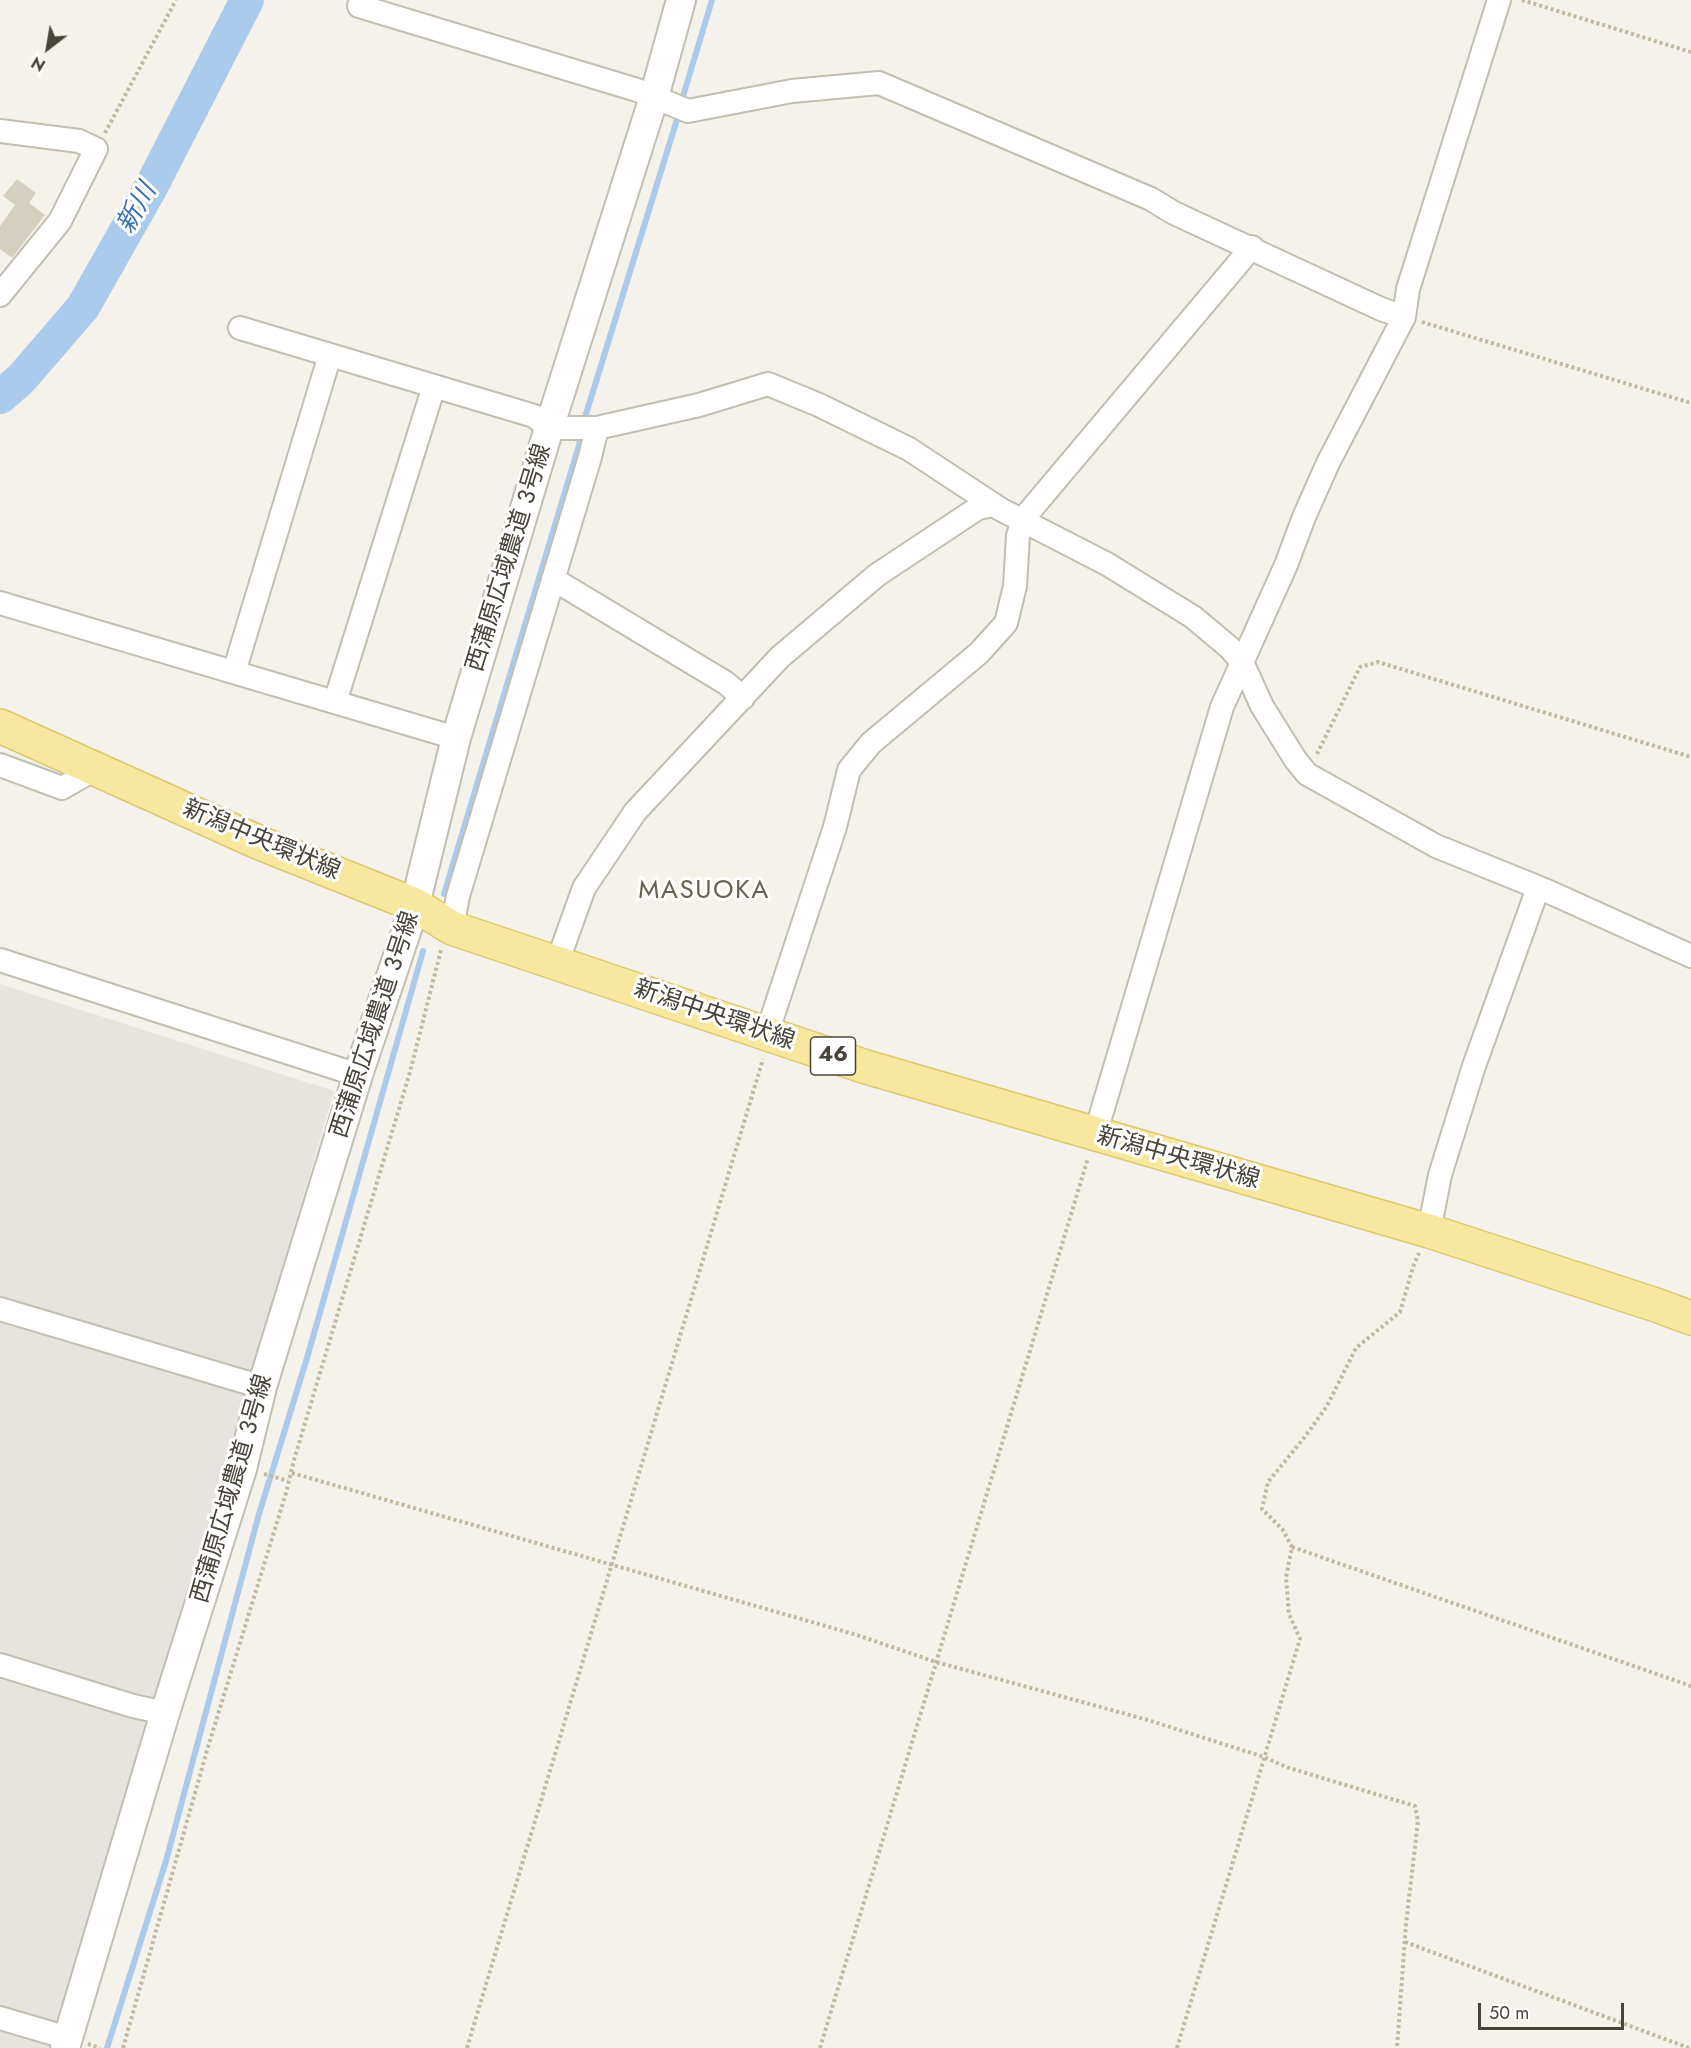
<!DOCTYPE html>
<meta charset="utf-8">
<style>
body{margin:0}
#map{position:relative;width:1691px;height:2048px;overflow:hidden;background:#f4f2ea;font-family:Jost,sans-serif}
canvas{display:block}
.north{position:absolute;left:18px;top:18px;width:60px;height:60px;-webkit-text-stroke:4px #fff;paint-order:stroke;rotate:211deg;font-size:16px;font-weight:700;line-height:24px;text-align:center;color:#484439}
.north::after{content:'';display:block;margin:auto;width:21px;height:27px;background:#484439;clip-path:polygon(50% 0,100% 100%,50% 72%,0 100%)}
.scale{position:absolute;left:1478px;top:2003px;width:146px;height:27px;box-sizing:border-box;border:3px solid #484439;border-top:0;padding-left:8px;font-size:18px;line-height:21px;white-space:nowrap;color:#484439;-webkit-text-stroke:4px #fff;paint-order:stroke}
</style>
<div id="map">
<canvas width="1691" height="2048"></canvas>
<div class="north">N</div>
<div class="scale">50 m</div>
</div>
<script>
const c = document.querySelector('canvas').getContext('2d');
c.lineJoin = 'round';
function fill(path, color) { c.fillStyle = color; c.fill(path, 'evenodd'); }
const poly = rows => new Path2D(rows.map(r => 'M' + r).join(''));
function strokePath(path, color, width, dash) { c.strokeStyle = color; c.lineWidth = width; c.lineCap = dash ? 'butt' : 'round'; c.setLineDash(dash || []); c.stroke(path); }
function write(font, color, halo, rows, align = 'center') {
  c.font = font + ' Jost,"Noto Sans JP",sans-serif'; c.lineWidth = 6; c.setLineDash([]); c.textBaseline = 'middle'; c.strokeStyle = halo; c.fillStyle = color; for (const [text, x, y, turn = 0] of rows) {
    c.save(); c.translate(x, y); c.rotate((+turn || 0) * Math.PI / 180); c.textAlign = isNaN(turn) ? turn : align; if (halo) c.strokeText(text, 0, 0); c.fillText(text, 0, 0); c.restore();
  }
}
fill(poly([
 [0,984,334,1091,55,2048,0,2048]
]), '#e7e4df');
strokePath(poly([
 [681,103,712,0],
 [444,894,579,445,586,414,679,113],
 [107,2048,166,1861,259,1514,307,1358,423,951]
]), '#abcbed', 6);
strokePath(poly([
 [0,397,21,379,83,307,151,187,247,0]
]), '#abcbed', 34);
fill(poly([
 [17,179,36,193,29,203,45,215,12,258,0,249,0,226,15,205,3,196]
]), '#d5cfc0');
const minor = poly([
 [359,6,637,90,688,111,792,91,879,83,1151,199,1174,213,1381,309,1404,317],
 [0,131,79,141,96,149,60,221,0,295],
 [240,328,534,416,549,428,597,428,699,405,768,384,819,405,909,449,1000,509,1107,564,1193,617,1230,648,1242,662,1262,706,1295,759,1307,774,1436,846,1547,891,1691,956],
 [553,579,726,683,743,698],
 [0,603,456,738],
 [234,672,330,355],
 [335,702,434,386],
 [0,765,62,788,97,768],
 [452,928,458,896,590,457,597,428],
 [0,960,358,1075],
 [557,963,584,888,635,812,780,657,877,575,978,508,994,505],
 [770,1035,772,1018,835,827,849,770,871,743,979,653,1006,623,1015,586,1018,536,1023,519,1252,247],
 [1095,1135,1222,707,1286,565,1304,517,1328,463,1404,317,1408,289,1499,0],
 [1429,1231,1440,1175,1474,1066,1538,888],
 [0,1309,262,1387],
 [0,1665,133,1706,165,1713],
 [0,2018,68,2038]
]);
const tertiary = poly([
 [65,2048,165,1713,242,1469,262,1387,358,1075,415,905,456,738,549,428,654,97,681,0]
]);
const primary = poly([
 [0,726,260,843,415,905,452,928,863,1066,1429,1231,1656,1305,1691,1318]
]);
strokePath(minor, '#c2beb0', 26);
strokePath(tertiary, '#c2beb0', 32);
strokePath(primary, '#ddc86f', 36);
strokePath(poly([
 [1522,0,1691,52],
 [105,133,176,0],
 [1422,322,1691,403],
 [1317,754,1360,667,1378,662,1691,757],
 [292,1473,857,1635,936,1662,1148,1720,1264,1757,1286,1767,1415,1806,1418,1821,1406,1924,1397,2048],
 [264,1474,288,1481],
 [1292,1547,1691,1686],
 [1405,1942,1689,2048],
 [88,2044,100,2048],
 [123,2048,208,1747,286,1493,294,1460,410,1072,441,950],
 [467,2048,763,1059],
 [820,2048,1088,1158],
 [1177,2048,1300,1639,1289,1614,1286,1577,1292,1547,1283,1530,1262,1509,1268,1482,1304,1438,1327,1406,1356,1348,1400,1312,1413,1267,1419,1253]
]), '#c0b89f', 4, [3, 3]);
strokePath(minor, '#fff', 22);
strokePath(tertiary, '#fff', 28);
strokePath(primary, '#f8e89f', 33);
for (const [x, y, w] of [
 [833,1056,45]
]) { const box = new Path2D(); box.roundRect(x - w / 2, y - 19, w, 38, 4.5); c.fillStyle = '#fff'; c.fill(box); strokePath(box, '#484439', 1.5); }
write('bold 22px', '#484439', null, [
 ["46",833,1056]
]);
write('24px', '#484439', '#fff', [
 ["西蒲原広域農道 3号線",510,558,-73],
 ["新潟中央環状線",261,841,23],
 ["新潟中央環状線",714,1016,19],
 ["西蒲原広域農道 3号線",376,1025,-72],
 ["新潟中央環状線",1178,1159,16],
 ["西蒲原広域農道 3号線",233,1489,-74]
]);
write('italic 26px', '#376fae', '#fff', [
 ["新川",138,209,-61]
]);
c.letterSpacing = '1.5px';
write('26px', '#6a6250', '#fff', [
 ["MASUOKA",704,892]
]);
c.letterSpacing = '0px';
</script>
